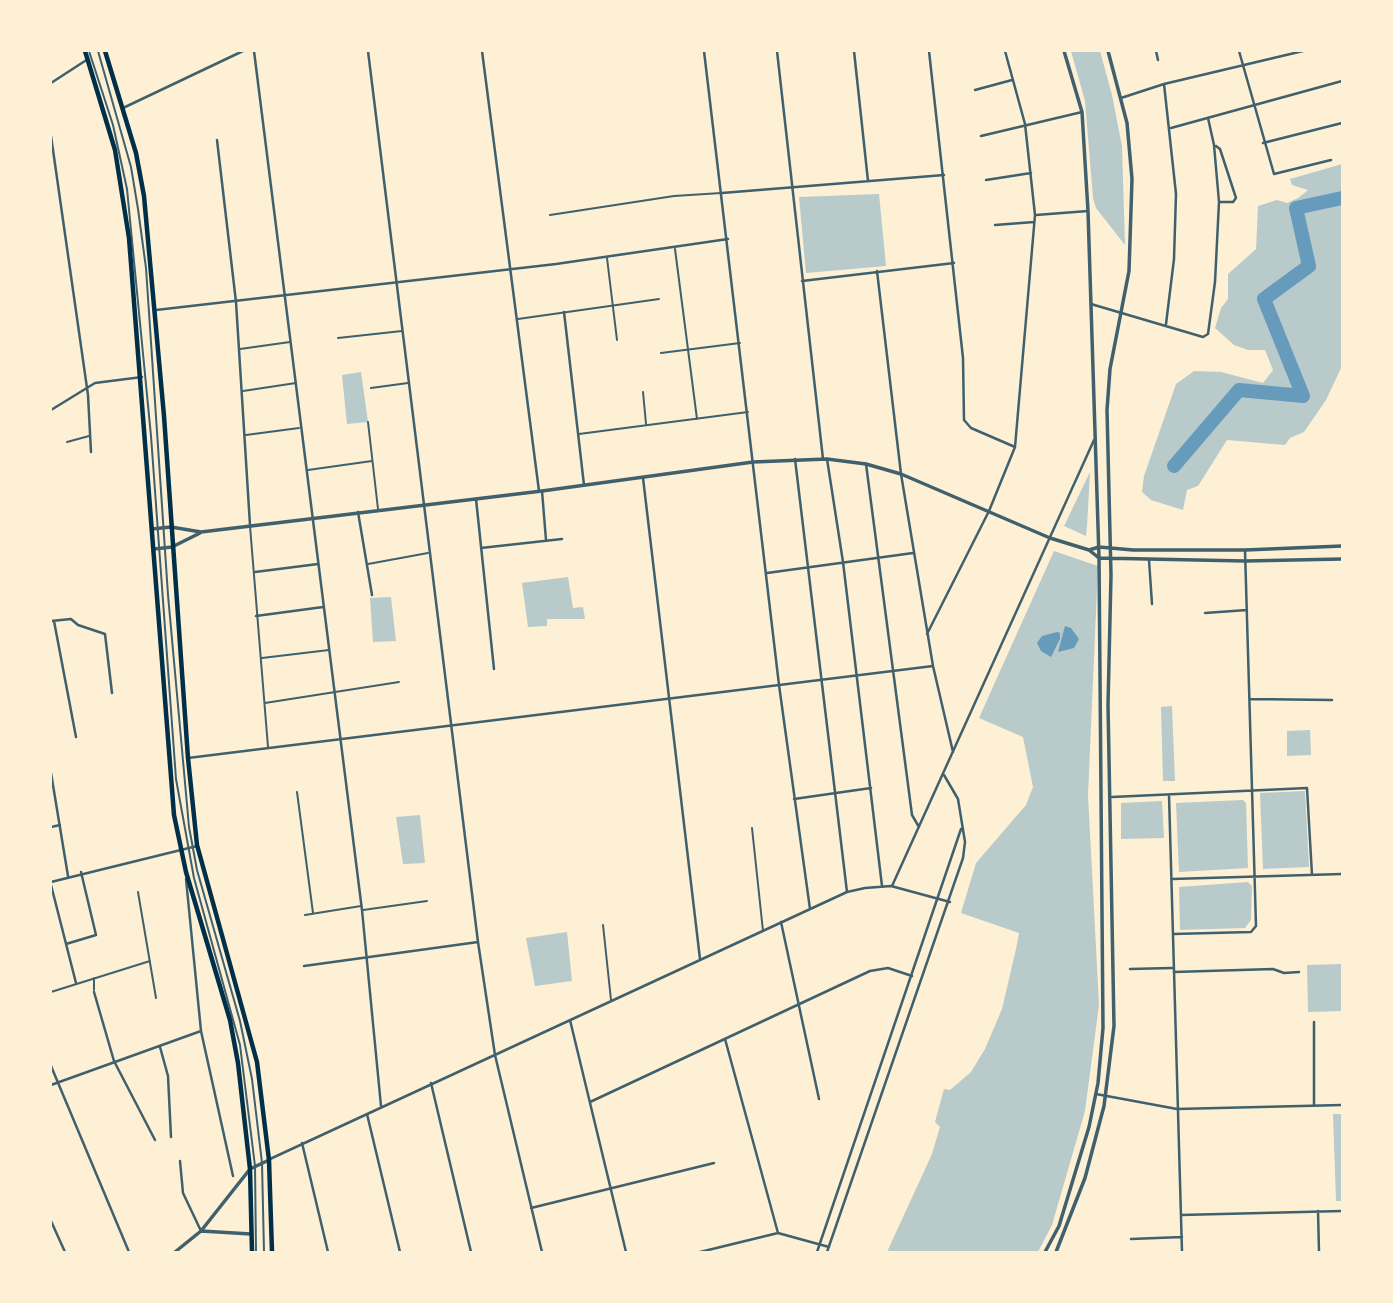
<!DOCTYPE html>
<style>
body{margin:0}
#map{position:relative;width:1393px;height:1303px;overflow:hidden;background:#fdf0d5;font-family:"Libre Baskerville",serif}
canvas{display:block}
.frame{position:absolute;inset:0;border:52px solid #fdf0d5;pointer-events:none}
</style>
<div id="map">
<canvas width="1393" height="1303"></canvas>
<div class="frame"></div>
</div>
<script>
const c = document.querySelector('canvas').getContext('2d');
c.lineJoin = 'round';
function fill(path, color) { c.fillStyle = color; c.fill(path, 'evenodd'); }
const poly = rows => new Path2D(rows.map(r => 'M' + r).join(''));
function strokePath(path, color, width, dash) { c.strokeStyle = color; c.lineWidth = width; c.lineCap = dash ? 'butt' : 'round'; c.setLineDash(dash || []); c.stroke(path); }
fill(poly([
 [1071,51,1100,51,1112,95,1122,146,1125,245,1096,208,1093,198,1085,101],
 [1342,151,1342,366,1326,400,1304,432,1290,438,1285,445,1227,440,1198,486,1187,490,1183,510,1151,500,1142,492,1144,476,1176,384,1194,371,1221,372,1263,383,1273,370,1265,350,1248,350,1234,345,1215,328,1221,308,1228,299,1228,274,1256,249,1258,206,1277,200,1287,203,1298,198,1308,190,1292,185,1290,179,1342,164],
 [879,194,886,266,806,273,799,197],
 [361,372,368,422,347,424,342,375],
 [1090,472,1087,526,1086,536,1064,526],
 [1054,551,1098,566,1088,795,1099,1005,1085,1111,1052,1225,1038,1252,887,1252,932,1154,940,1127,935,1122,944,1089,950,1090,971,1072,985,1049,1002,1009,1016,949,1019,933,961,913,976,863,1026,805,1033,787,1023,737,979,718],
 [568,577,573,608,583,607,585,619,547,619,547,626,528,627,522,583],
 [391,597,396,641,373,642,370,598],
 [1172,706,1175,781,1163,781,1161,707],
 [1310,730,1311,755,1287,756,1287,731],
 [1305,791,1309,867,1263,869,1260,793],
 [1243,800,1246,803,1248,868,1179,872,1176,803],
 [1162,801,1164,838,1121,839,1121,803],
 [420,815,425,863,403,864,396,817],
 [1248,882,1252,886,1251,920,1245,928,1180,930,1179,887],
 [567,932,572,981,535,986,526,938],
 [1342,964,1342,1011,1308,1012,1307,965],
 [1333,1114,1342,1114,1342,1201,1336,1201]
]), '#b9caca');
fill(poly([
 [1065,626,1071,628,1079,639,1074,648,1058,652],
 [1057,632,1060,633,1060,639,1051,657,1041,651,1037,643,1042,636]
]), '#669bbc');
strokePath(poly([
 [1174,466,1239,390,1303,396,1264,299,1309,266,1296,208,1342,198]
]), '#669bbc', 14);
strokePath(poly([
 [89,51,113,125,127,189,151,436,176,779,194,878,240,1045,255,1166,256,1252],
 [98,51,131,167,138,209,146,268,168,595,189,827,197,870,240,1021,252,1079,262,1163,264,1252],
 [550,215,674,196,721,193],
 [675,249,697,419],
 [607,258,617,340],
 [518,319,659,299],
 [338,338,402,331],
 [240,349,290,342],
 [661,353,740,343],
 [371,388,408,383],
 [243,391,296,383],
 [643,392,646,424],
 [368,422,378,509],
 [579,434,748,412],
 [246,435,299,428],
 [67,442,89,436],
 [308,470,372,461],
 [250,526,268,747],
 [368,564,428,553],
 [262,658,329,650],
 [265,703,399,682],
 [297,792,313,913],
 [752,828,763,931],
 [138,892,156,998],
 [363,910,427,901],
 [305,915,361,906],
 [603,925,611,1000],
 [94,990,94,978],
 [51,992,150,961]
]), '#3f606c', 2);
strokePath(poly([
 [254,51,362,910,381,1106],
 [368,51,478,942,495,1055,542,1252],
 [482,51,539,491],
 [704,51,779,685,810,909],
 [777,51,823,459],
 [854,51,868,181],
 [929,51,963,358,964,420,971,428,1015,447],
 [1156,51,1158,60],
 [1239,51,1274,174,1331,160],
 [51,83,88,59],
 [1164,84,1176,194,1174,259,1166,324],
 [975,90,1012,80],
 [1121,98,1164,84,1303,51],
 [123,108,243,51],
 [1171,128,1342,81],
 [51,136,88,395,91,452],
 [981,136,1082,112],
 [217,140,236,302,250,525],
 [1263,143,1342,123],
 [1216,146,1220,149,1236,198,1233,202,1219,202],
 [986,180,1031,173],
 [722,193,944,175],
 [1036,215,1088,211],
 [995,225,1034,222],
 [877,271,901,474,933,666,953,752],
 [802,281,954,263],
 [1091,304,1203,337,1208,334,1215,282,1219,202,1214,145,1208,118],
 [156,310,556,264,728,239],
 [564,312,584,485],
 [51,410,95,383,142,377],
 [795,459,847,892],
 [827,459,843,562,882,886],
 [866,464,912,815,919,827],
 [643,478,700,959],
 [542,491,546,540],
 [476,499,494,669],
 [358,512,372,595],
 [481,548,562,539],
 [1149,560,1152,604],
 [255,572,318,564],
 [767,573,913,553],
 [1205,613,1247,610],
 [256,616,323,607],
 [51,621,71,619,78,625,105,634,112,693],
 [54,621,76,737],
 [927,634,989,511,1015,447,1035,215,1025,124,1005,51],
 [1250,699,1332,700],
 [188,758,933,666],
 [51,773,68,876],
 [1169,795,1182,1252],
 [1112,797,1307,788,1312,875],
 [794,799,871,788],
 [51,827,60,825],
 [186,879,201,1031,233,1176],
 [1172,879,1342,874],
 [51,882,197,846],
 [51,885,76,983],
 [892,886,1094,440],
 [781,922,819,1099],
 [1173,934,1251,932,1256,926,1245,550],
 [66,944,96,935,81,872],
 [304,966,478,942],
 [1130,969,1172,968],
 [1174,972,1273,969,1284,973,1299,972],
 [94,992,114,1061,155,1140],
 [570,1020,626,1252],
 [725,1039,778,1233],
 [160,1047,168,1076,171,1137],
 [51,1066,129,1252],
 [431,1083,471,1252],
 [51,1085,201,1031],
 [1096,1094,1177,1109,1342,1105],
 [590,1102,870,971,888,968,912,976],
 [1314,1105,1314,1022],
 [367,1114,400,1252],
 [302,1143,328,1252],
 [270,1159,847,892,865,888,891,886,950,902],
 [180,1161,183,1193,201,1231],
 [531,1208,714,1163],
 [1318,1211,1319,1252],
 [1181,1215,1342,1211],
 [51,1221,65,1252],
 [1131,1239,1182,1237],
 [700,1252,778,1233,829,1247],
 [817,1252,961,829],
 [827,1252,963,858,965,842,958,799,944,775]
]), '#3f606c', 2.5);
strokePath(poly([
 [152,529,171,527,201,532,542,491,753,462,827,459,866,464,901,474,1050,538,1089,550,1099,558,1245,561,1342,559],
 [154,549,172,547,200,533],
 [1089,550,1099,547,1133,550,1245,550,1342,546],
 [201,1231,251,1234],
 [175,1252,201,1231,250,1169,269,1160],
 [1045,1252,1059,1226,1089,1127,1098,1083,1103,1028,1099,558,1088,211,1082,112,1064,51],
 [1056,1252,1085,1178,1104,1106,1114,1026,1108,705,1111,575,1107,410,1110,369,1129,271,1132,179,1127,123,1108,51]
]), '#3f606c', 3.5);
strokePath(poly([
 [85,51,115,150,129,238,174,815,186,872,230,1020,238,1063,250,1169,252,1252],
 [105,51,136,153,144,196,164,416,188,758,197,845,257,1062,269,1160,272,1252]
]), '#003049', 4.5);
</script>
